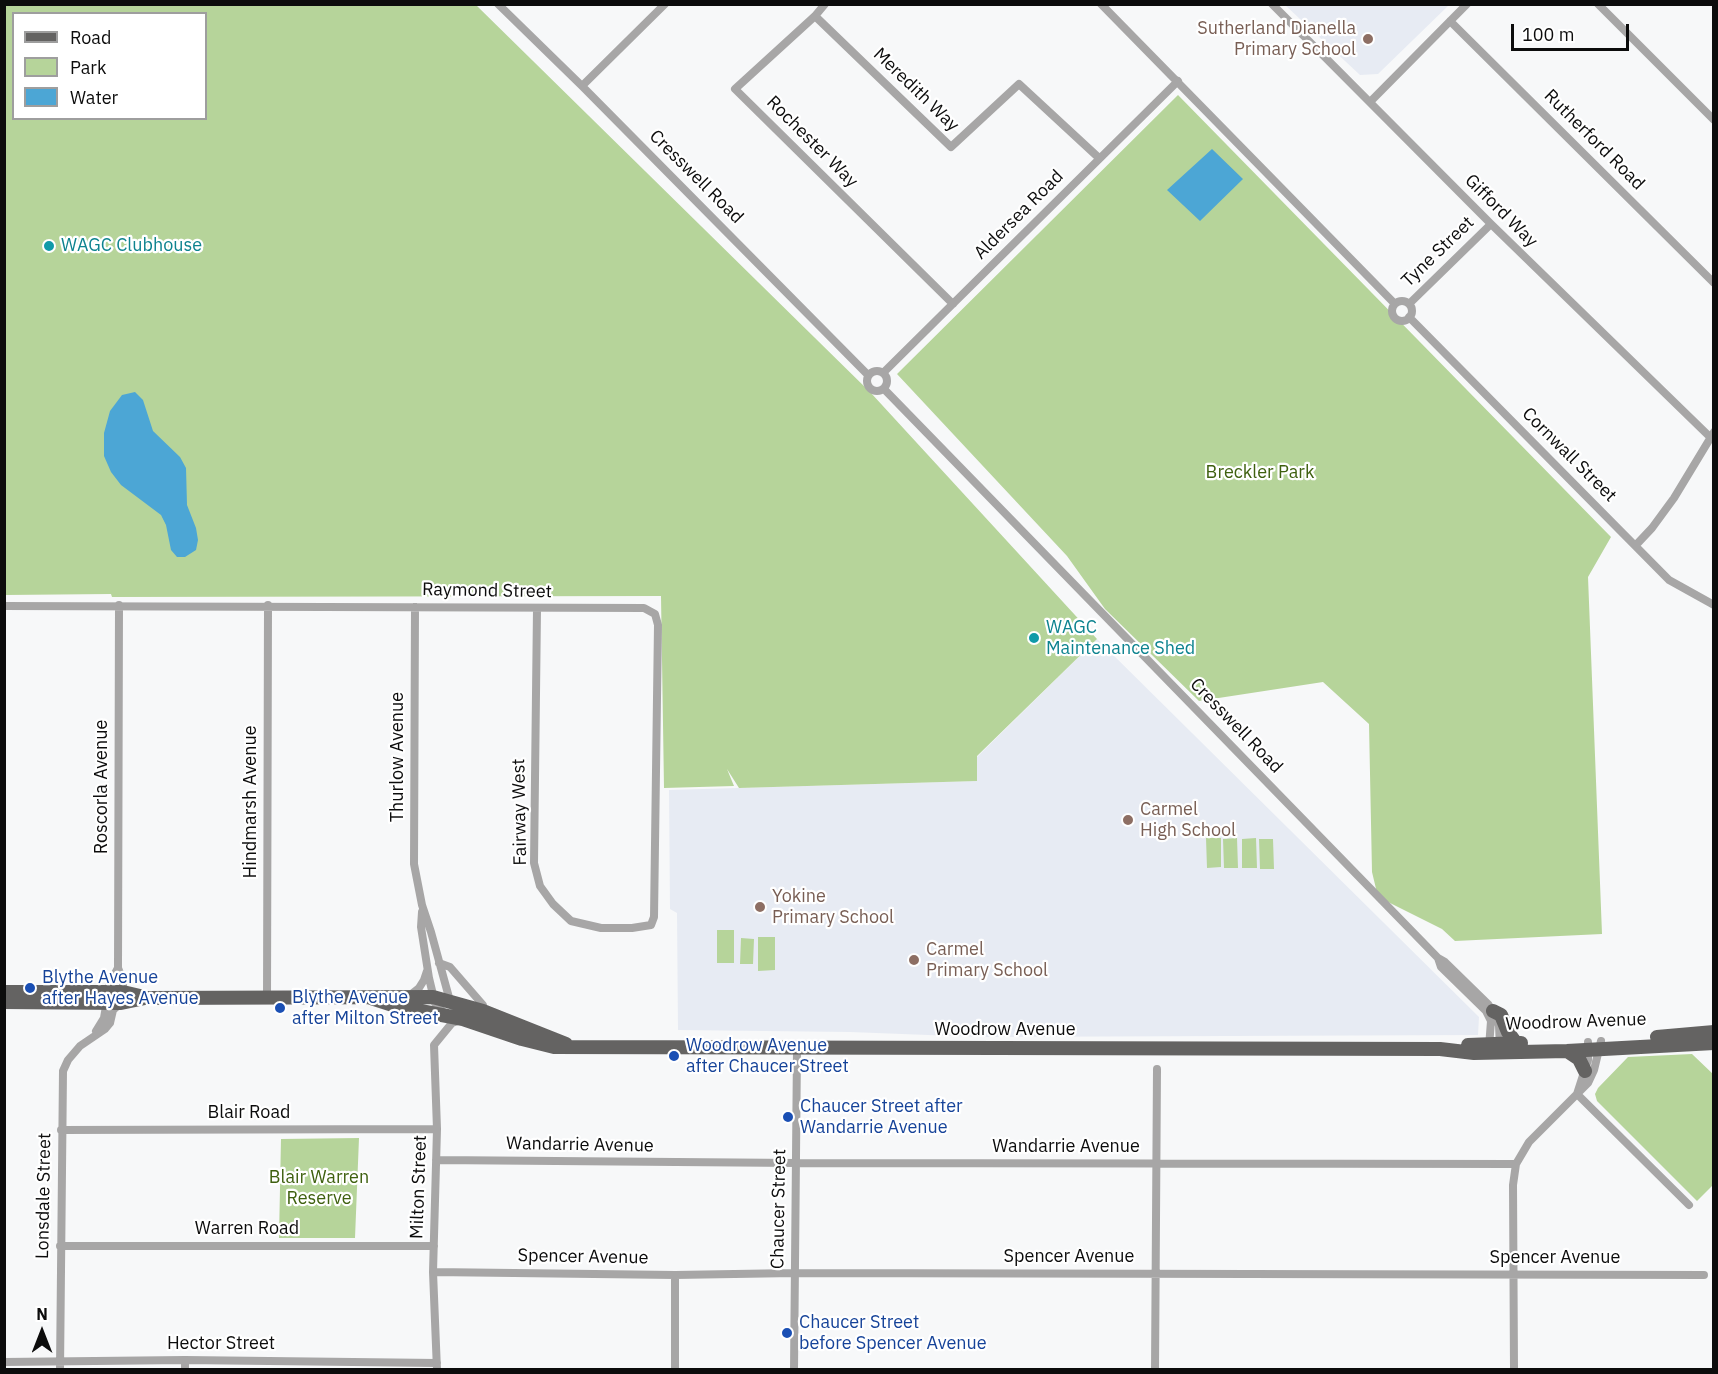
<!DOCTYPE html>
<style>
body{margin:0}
#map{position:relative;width:1718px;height:1374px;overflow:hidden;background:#f7f8f9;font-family:"IBM Plex Sans",sans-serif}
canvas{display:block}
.frame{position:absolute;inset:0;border:6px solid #0c0c0c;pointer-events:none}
.legend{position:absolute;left:12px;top:12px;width:195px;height:108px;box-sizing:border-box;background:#fff;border:2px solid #9e9e9e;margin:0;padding:8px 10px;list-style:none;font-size:18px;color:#0c0c0c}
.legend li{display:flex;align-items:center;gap:12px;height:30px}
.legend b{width:30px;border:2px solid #9e9e9e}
.north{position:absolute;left:12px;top:1302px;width:60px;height:60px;-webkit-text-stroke:4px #fff;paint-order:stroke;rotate:0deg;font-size:16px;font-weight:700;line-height:24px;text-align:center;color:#0c0c0c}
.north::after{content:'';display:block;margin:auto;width:21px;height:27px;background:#0c0c0c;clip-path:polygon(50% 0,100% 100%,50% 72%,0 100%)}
.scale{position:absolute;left:1511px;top:24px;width:118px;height:27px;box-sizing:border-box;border:3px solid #0c0c0c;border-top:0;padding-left:8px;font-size:18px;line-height:21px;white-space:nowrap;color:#0c0c0c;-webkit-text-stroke:4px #fff;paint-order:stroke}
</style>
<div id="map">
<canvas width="1718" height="1374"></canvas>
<div class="frame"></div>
<ul class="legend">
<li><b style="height:8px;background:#646362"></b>Road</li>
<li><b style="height:16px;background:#b6d49a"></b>Park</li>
<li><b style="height:16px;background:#4ca6d5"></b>Water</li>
</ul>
<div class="north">N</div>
<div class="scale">100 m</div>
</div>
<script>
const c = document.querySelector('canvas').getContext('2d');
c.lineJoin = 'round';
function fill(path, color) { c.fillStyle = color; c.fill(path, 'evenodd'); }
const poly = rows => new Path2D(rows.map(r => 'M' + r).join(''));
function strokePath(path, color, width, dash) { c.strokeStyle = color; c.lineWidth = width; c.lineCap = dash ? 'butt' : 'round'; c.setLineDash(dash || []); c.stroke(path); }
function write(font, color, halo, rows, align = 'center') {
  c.font = font + ' "IBM Plex Sans",sans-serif'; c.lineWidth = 4.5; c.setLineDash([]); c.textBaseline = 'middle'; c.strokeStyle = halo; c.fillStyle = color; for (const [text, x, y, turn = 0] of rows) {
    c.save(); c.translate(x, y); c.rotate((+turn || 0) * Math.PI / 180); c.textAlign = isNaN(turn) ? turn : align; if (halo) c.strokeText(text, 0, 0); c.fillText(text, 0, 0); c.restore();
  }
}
fill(poly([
 [1285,5,1449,5,1378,74,1360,75],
 [1097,639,1479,1017,1478,1035,980,1037,850,1032,678,1030,677,913,670,909,669,790,977,781,977,757]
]), '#e7ebf3');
fill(poly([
 [4,5,476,5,871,393,1097,639,977,756,977,781,739,788,727,769,734,786,664,788,661,596,112,597,111,594,5,595],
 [14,14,206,14,206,118,14,118],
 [1178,95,1611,537,1588,577,1602,934,1455,941,1442,929,1378,897,1372,872,1369,724,1323,682,1199,701,1105,609,1067,556,897,374],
 [1206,838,1221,838,1221,867,1207,868],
 [1237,838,1238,868,1224,868,1223,839],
 [1256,838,1257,868,1242,868,1242,839],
 [1259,839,1273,839,1274,869,1260,869],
 [717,930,734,930,734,963,717,963],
 [758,937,775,937,775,970,758,971],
 [741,938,754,939,753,964,740,964],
 [1692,1054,1714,1075,1713,1185,1697,1201,1597,1101,1595,1094,1598,1088,1628,1057],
 [359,1138,355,1238,279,1238,281,1139]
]), '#b6d49a');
fill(poly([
 [1212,149,1243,179,1200,221,1167,190],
 [135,392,143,400,153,431,180,457,186,468,187,505,196,528,198,540,196,550,185,557,177,557,171,550,166,525,161,515,121,485,111,472,104,456,104,433,110,411,122,395]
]), '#4ca6d5');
strokePath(poly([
 [498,4,582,86,868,375],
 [825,4,815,16,735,89,953,304],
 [1101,4,1395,304],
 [1272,4,1491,224,1710,437],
 [1598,4,1714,120],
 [815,16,951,147,1019,84,1099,158],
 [1450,21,1714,283],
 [582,86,665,4],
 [1370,102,1467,4],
 '1392 311a10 10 0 1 1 20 0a10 10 0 1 1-20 0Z',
 [1409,304,1491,224],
 [1409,317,1669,580,1714,605],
 '867 381a10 10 0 1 1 20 0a10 10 0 1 1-20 0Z',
 [883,373,1178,81],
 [884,389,1438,958,1445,962,1488,1004,1497,1018,1499,1026,1500,1047],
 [1636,545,1652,528,1674,498,1714,432],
 [4,606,644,608,655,614,658,625,654,917,651,925,632,928,601,928,571,921,553,904,540,886,534,863,537,609],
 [415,607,414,864,422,905,431,932,450,1001],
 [422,912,421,927,429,978,435,1003,445,1014],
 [1438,958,1441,967,1486,1011,1491,1021,1489,1047],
 [439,963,450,967,483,1005,483,1011],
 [409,996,419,988,424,980,427,971],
 [267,998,268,605],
 [96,1031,104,1018,110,983,118,968],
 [1577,1094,1689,1205],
 [1577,1094,1588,1060,1588,1042],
 [61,1130,437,1129],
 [436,1160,796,1163,1516,1164],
 [60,1246,434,1246],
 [433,1272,675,1275,794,1273,1704,1275],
 [4,1362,185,1360,437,1363],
 [60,1370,63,1071,68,1060,80,1046,105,1029,110,1023,113,1010,121,1003,123,992,123,981,118,968,119,605],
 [185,1370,185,1360],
 [437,1370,433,1272,437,1129,434,1045,452,1023,461,1020],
 [675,1370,675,1275],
 [794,1370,797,1049],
 [1155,1370,1157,1069],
 [1514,1370,1513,1185,1516,1164,1529,1142,1588,1083,1594,1070,1601,1041]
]), '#a7a6a6', 8);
strokePath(poly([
 [4,992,123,992,140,996],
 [371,998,399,1007,463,1019,522,1039,554,1047,1440,1049,1474,1053,1567,1051,1714,1043],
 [4,1002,121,1003,145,998,433,997,483,1011,566,1044],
 [1493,1011,1501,1015,1508,1032,1516,1043],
 [1657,1037,1714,1032],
 [1468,1045,1521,1043],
 [1567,1051,1579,1059,1585,1071]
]), '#646362', 14);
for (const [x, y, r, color] of [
 [1368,39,6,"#8d6e63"],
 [49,246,6,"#0f9aa8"],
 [1034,638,6,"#0f9aa8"],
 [1128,820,6,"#8d6e63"],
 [760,907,6,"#8d6e63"],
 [914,960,6,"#8d6e63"],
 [30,988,6,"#1a4fb4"],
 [280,1008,6,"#1a4fb4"],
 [674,1056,6,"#1a4fb4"],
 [788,1117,6,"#1a4fb4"],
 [787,1333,6,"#1a4fb4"]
]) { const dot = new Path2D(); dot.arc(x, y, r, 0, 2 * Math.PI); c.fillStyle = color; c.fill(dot); strokePath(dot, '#fff', 2); }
write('18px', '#785e54', '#fff', [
 ["Sutherland Dianella",1356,29,"right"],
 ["Primary School",1356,50,"right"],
 ["Carmel",1140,810],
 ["High School",1140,831],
 ["Yokine",772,897],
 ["Primary School",772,918],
 ["Carmel",926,950],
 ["Primary School",926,971]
], 'left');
write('18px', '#0c0c0c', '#fff', [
 ["Meredith Way",916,90,44],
 ["Rutherford Road",1594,140,45],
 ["Rochester Way",812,142,45],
 ["Cresswell Road",696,177,45],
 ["Gifford Way",1501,211,45],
 ["Aldersea Road",1019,215,-45],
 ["Tyne Street",1438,252,-44],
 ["Cornwall Street",1569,455,45],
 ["Raymond Street",487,591,1],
 ["Cresswell Road",1236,726,46],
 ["Thurlow Avenue",398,757,-90],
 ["Roscorla Avenue",102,787,-90],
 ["Hindmarsh Avenue",251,802,-90],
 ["Fairway West",520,812,-91],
 ["Woodrow Avenue",1576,1022,-2],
 ["Woodrow Avenue",1005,1030],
 ["Blair Road",249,1113],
 ["Wandarrie Avenue",580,1145,1],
 ["Wandarrie Avenue",1066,1147],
 ["Milton Street",419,1187,-88],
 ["Lonsdale Street",44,1196,-89],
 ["Chaucer Street",779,1209,-89],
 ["Warren Road",247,1229],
 ["Spencer Avenue",583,1257,1],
 ["Spencer Avenue",1069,1257],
 ["Spencer Avenue",1555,1258],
 ["Hector Street",221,1344]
]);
write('18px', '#0d838f', '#fff', [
 ["WAGC Clubhouse",61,246],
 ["WAGC",1046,628],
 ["Maintenance Shed",1046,649]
], 'left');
write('18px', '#3e600f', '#fff', [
 ["Breckler Park",1260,473],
 ["Blair Warren",319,1178],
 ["Reserve",319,1199]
]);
write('18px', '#164399', '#fff', [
 ["Blythe Avenue",42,978],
 ["after Hayes Avenue",42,999],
 ["Blythe Avenue",292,998],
 ["after Milton Street",292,1019],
 ["Woodrow Avenue",686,1046],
 ["after Chaucer Street",686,1067],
 ["Chaucer Street after",800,1107],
 ["Wandarrie Avenue",800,1128],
 ["Chaucer Street",799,1323],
 ["before Spencer Avenue",799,1344]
], 'left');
</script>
